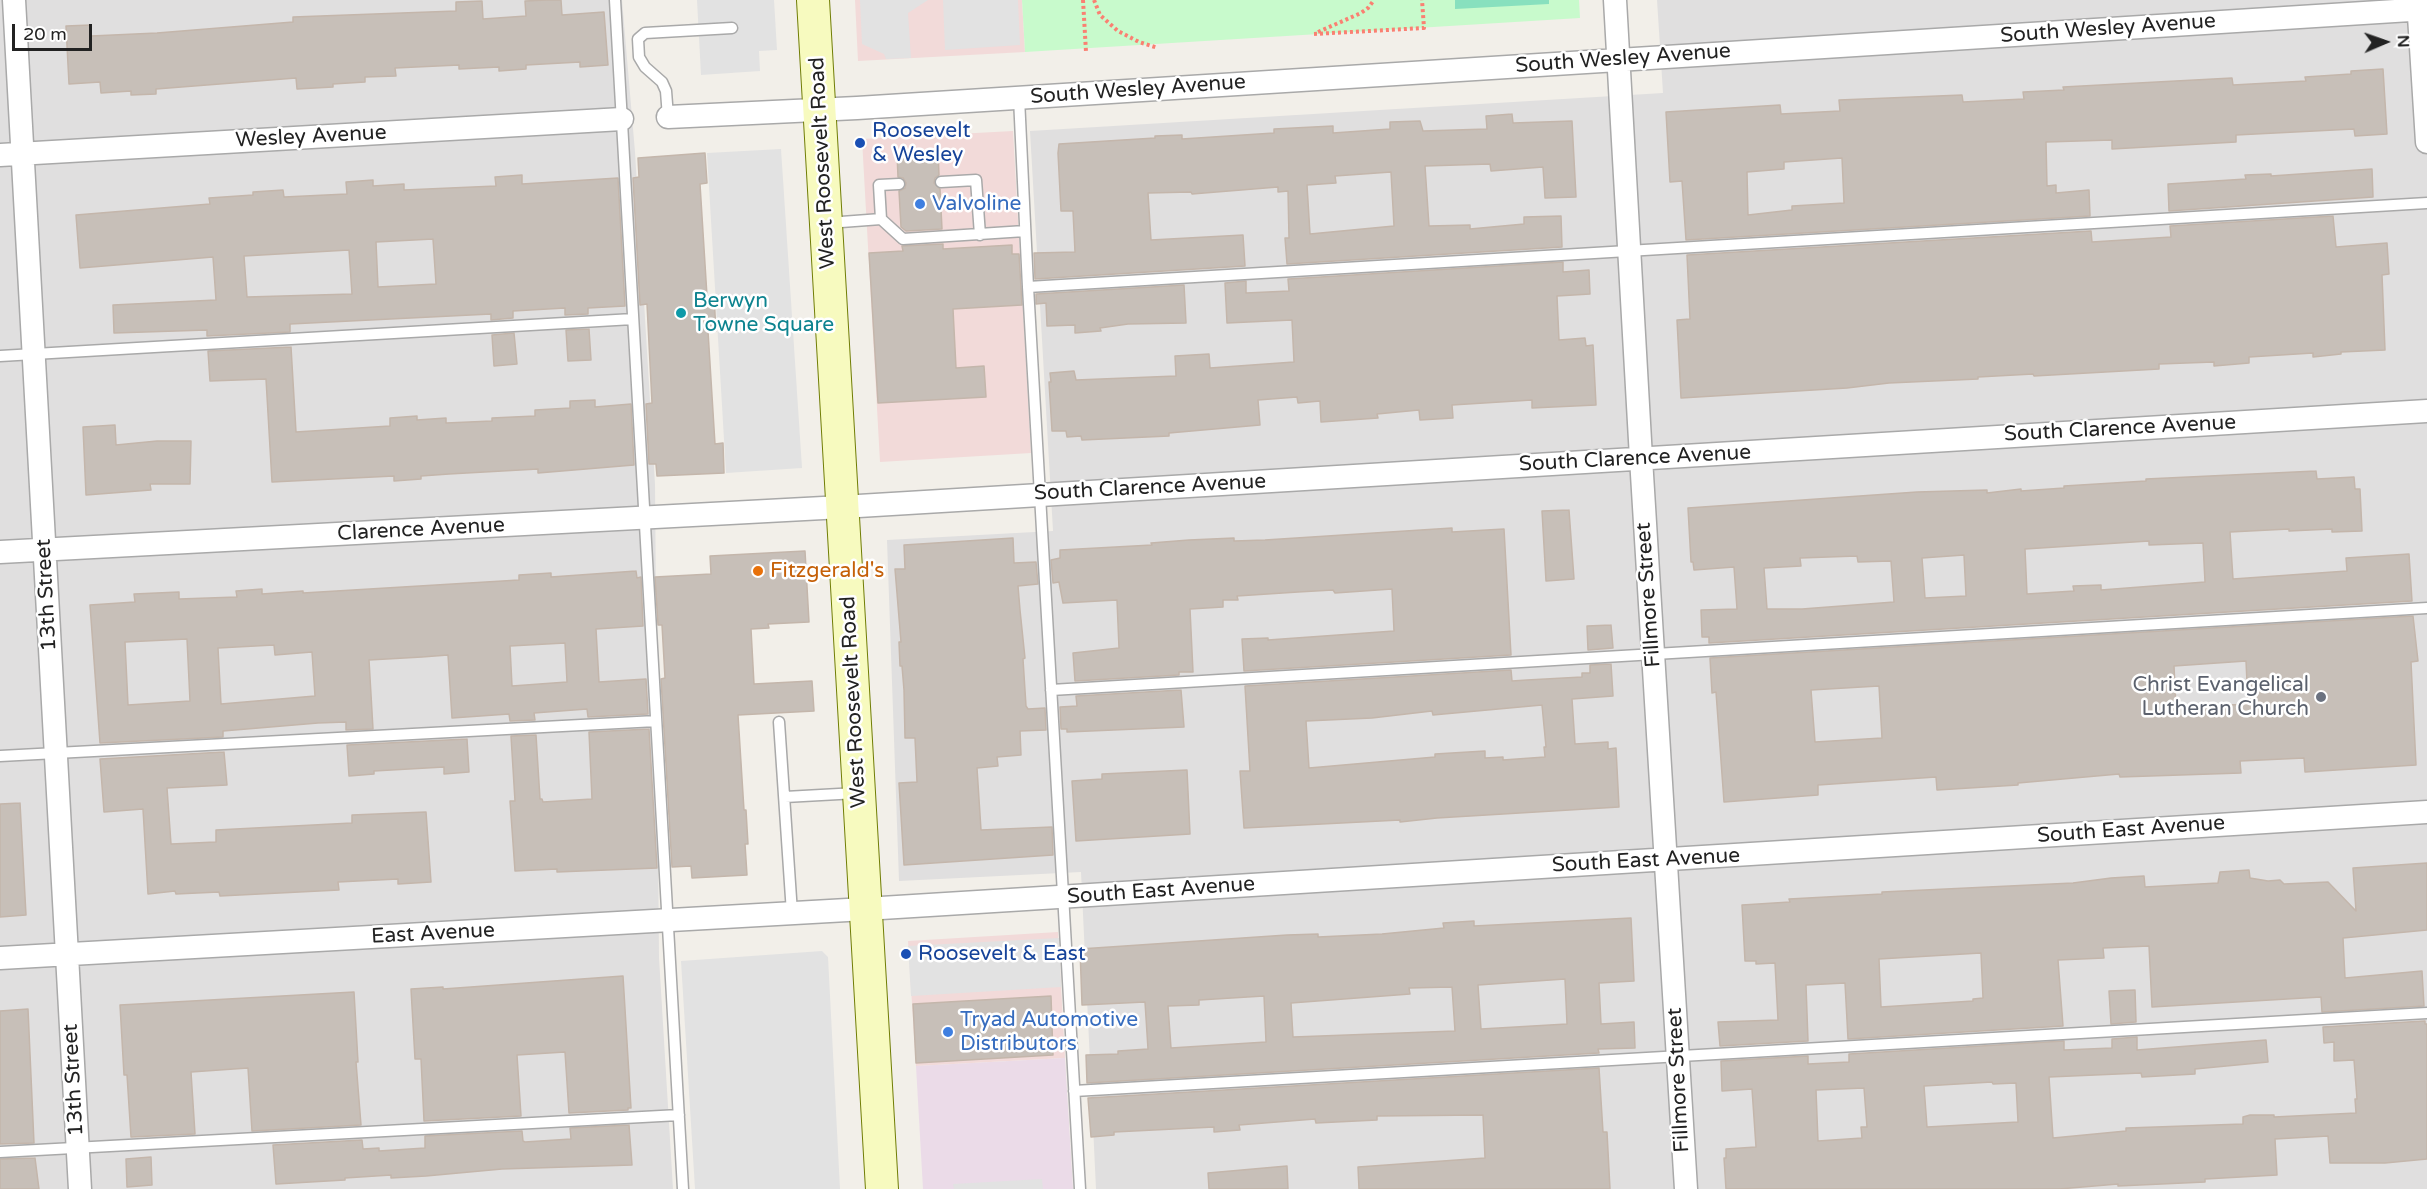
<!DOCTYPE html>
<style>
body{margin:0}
#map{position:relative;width:2427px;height:1189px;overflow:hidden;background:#f2efe9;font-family:"Varela Round",sans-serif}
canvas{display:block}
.north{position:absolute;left:2355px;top:12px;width:60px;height:60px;-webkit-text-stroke:4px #fff;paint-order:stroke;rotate:88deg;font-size:16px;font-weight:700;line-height:24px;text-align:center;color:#222}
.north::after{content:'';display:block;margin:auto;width:21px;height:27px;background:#222;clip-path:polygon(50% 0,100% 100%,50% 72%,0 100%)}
.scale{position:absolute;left:12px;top:24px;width:80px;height:27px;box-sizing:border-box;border:3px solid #222;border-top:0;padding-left:8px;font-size:18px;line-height:21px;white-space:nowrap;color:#222;-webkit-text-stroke:4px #fff;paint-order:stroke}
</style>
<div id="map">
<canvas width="2427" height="1189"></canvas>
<div class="north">N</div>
<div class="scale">20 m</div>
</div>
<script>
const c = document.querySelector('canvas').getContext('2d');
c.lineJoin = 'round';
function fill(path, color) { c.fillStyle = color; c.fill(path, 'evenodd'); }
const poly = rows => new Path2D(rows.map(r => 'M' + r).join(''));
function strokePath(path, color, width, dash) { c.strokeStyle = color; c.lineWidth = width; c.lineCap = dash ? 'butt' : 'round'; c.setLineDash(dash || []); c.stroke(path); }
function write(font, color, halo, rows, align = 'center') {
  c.font = font + ' "Varela Round",sans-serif'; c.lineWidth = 5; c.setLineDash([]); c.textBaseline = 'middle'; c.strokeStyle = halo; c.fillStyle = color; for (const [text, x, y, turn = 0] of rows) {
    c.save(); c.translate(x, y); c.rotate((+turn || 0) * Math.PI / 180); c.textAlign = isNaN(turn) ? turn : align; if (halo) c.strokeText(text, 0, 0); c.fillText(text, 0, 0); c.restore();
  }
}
fill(poly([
 [0,0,622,0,635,152,655,484,659,958,673,1189,0,1189],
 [1657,0,2427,0,2427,1189,1096,1189,1081,872,899,881,887,540,1053,531,1030,131,1663,93]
]), '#e0dfdf');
fill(poly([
 [855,0,1022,0,1025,52,858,61],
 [1013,131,1031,453,880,462,862,139],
 [1058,932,1065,1058,916,1066,908,941]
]), '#f2dad9');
fill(poly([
 [1065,1058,1073,1189,923,1189,916,1066]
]), '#ebdbe8');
fill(poly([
 [1022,0,1579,0,1580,18,1025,52]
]), '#c8facc');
fill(poly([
 [1455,0,1549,0,1549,4,1455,9]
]), '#88e0be');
fill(poly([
 [697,0,774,0,777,50,759,51,760,71,701,75],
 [860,0,928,0,908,13,911,58,886,59,884,54,862,44],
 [943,0,1018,0,1020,45,945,50],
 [781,149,802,468,726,473,707,153],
 [1059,938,1061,987,911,996,908,946],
 [822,951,828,957,840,1189,695,1189,681,961],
 [1042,1179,1043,1189,954,1189,953,1184]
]), '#e2e2e2');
const building = poly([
 [547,0,561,0,562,15,604,12,608,65,580,67,580,62,526,65,526,69,499,71,499,67,459,69,459,65,395,68,396,76,365,77,365,82,333,84,333,87,297,89,296,78,156,89,156,94,131,95,131,91,101,93,100,82,69,84,66,26,91,25,91,36,157,33,293,22,293,17,456,11,456,2,482,1,483,19,526,16,525,1,547,0],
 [2383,69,2387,134,2355,136,2354,129,2236,135,2236,142,2112,149,2112,140,2046,142,2047,186,2056,185,2056,193,2089,190,2090,216,1686,240,1682,181,1670,182,1666,112,1780,105,1781,114,1840,111,1839,100,1962,95,1963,102,2024,99,2023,92,2064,90,2063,87,2232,78,2233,85,2306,81,2305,77,2351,74,2351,71,2383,69],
 [1842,158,1844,203,1792,206,1792,210,1748,215,1747,172,1784,169,1784,162,1842,158],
 [1512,114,1513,123,1572,121,1576,197,1545,198,1543,167,1491,171,1490,164,1425,166,1429,226,1470,225,1470,229,1524,224,1524,217,1561,216,1562,247,1287,264,1285,238,1289,238,1288,191,1278,192,1278,187,1192,194,1191,192,1148,193,1151,240,1243,235,1245,266,1035,279,1034,253,1075,252,1073,211,1061,211,1058,153,1059,144,1155,138,1155,136,1182,135,1182,139,1274,133,1274,129,1333,126,1333,133,1390,129,1390,122,1420,121,1423,131,1487,129,1486,116,1512,114],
 [1391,172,1394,226,1310,234,1307,185,1336,183,1335,176,1391,172],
 [938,151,939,175,935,178,934,183,940,189,942,229,906,231,901,227,899,191,905,188,906,183,903,178,898,177,897,153,938,151],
 [705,153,707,183,700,184,707,296,714,296,716,331,708,331,715,444,723,443,724,473,657,476,656,464,649,464,646,404,652,403,647,304,640,305,633,178,639,177,638,158,705,153],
 [2372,169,2373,197,2169,211,2168,184,2246,179,2245,175,2271,174,2271,176,2372,169],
 [522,175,522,184,618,178,625,306,588,308,588,314,565,315,565,308,513,311,513,318,491,320,491,314,290,324,290,332,207,336,207,330,114,333,113,305,216,300,213,257,80,268,76,215,210,204,209,198,253,195,253,192,283,190,284,197,347,194,346,182,373,180,373,186,404,184,404,190,496,186,495,177,522,175],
 [433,239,436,284,378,287,376,242,433,239],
 [349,250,352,294,247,297,244,256,349,250],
 [2333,216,2336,247,2387,243,2389,274,2382,275,2385,350,2341,352,2341,354,2313,357,2313,353,2249,357,2249,363,2214,366,2214,362,2159,364,2159,369,2034,376,2033,374,1978,377,1978,379,1889,383,1847,388,1681,398,1677,320,1690,319,1687,255,2091,231,2092,242,2171,237,2170,226,2333,216],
 [943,244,943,249,1012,245,1012,254,1019,254,1022,305,953,309,956,368,984,366,986,397,878,403,869,253,903,251,902,246,943,244],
 [1563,262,1563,272,1589,270,1590,294,1557,296,1559,340,1585,338,1586,346,1593,345,1596,405,1532,408,1532,400,1452,405,1453,418,1420,420,1419,410,1377,414,1378,418,1321,422,1320,401,1298,403,1297,397,1258,400,1260,425,1169,433,1169,436,1082,440,1081,436,1067,437,1066,431,1052,431,1049,382,1051,382,1050,373,1074,371,1076,380,1176,376,1175,356,1209,354,1210,368,1294,362,1292,320,1227,323,1225,283,1246,281,1246,293,1289,291,1288,279,1563,262],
 [1184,285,1186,323,1128,324,1100,328,1101,331,1075,333,1075,325,1047,326,1046,303,1036,304,1036,294,1184,285],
 [589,329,591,360,568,361,566,330,589,329],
 [514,333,517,364,494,366,492,335,514,333],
 [291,347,296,432,390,426,390,418,417,416,417,420,446,418,446,423,492,421,492,418,535,416,535,410,570,408,570,401,595,400,595,407,631,404,634,465,538,473,538,469,449,474,421,476,421,479,394,481,394,476,272,482,266,379,210,381,208,351,291,347],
 [115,425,116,445,157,441,191,441,190,484,150,484,151,490,86,495,83,427,115,425],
 [2316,471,2317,479,2354,477,2355,489,2360,489,2362,531,2332,532,2332,529,2289,531,2289,529,2230,532,2233,579,2347,571,2346,558,2409,554,2412,601,1709,643,1709,637,1702,637,1701,610,1737,609,1734,567,1694,570,1693,562,1691,562,1688,508,1917,492,1987,490,1987,493,2021,489,2021,491,2064,488,2064,486,2146,481,2146,479,2316,471],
 [2149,541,2149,545,2203,543,2205,582,2101,590,2101,585,2073,586,2074,591,2027,594,2025,549,2149,541],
 [1964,555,1966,596,1925,598,1922,558,1964,555],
 [1857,556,1858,562,1891,561,1894,602,1802,609,1767,609,1764,568,1801,566,1800,558,1857,556],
 [1569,510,1574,579,1546,581,1542,511,1569,510],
 [1452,528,1452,532,1504,529,1511,655,1244,671,1242,639,1268,638,1268,640,1394,631,1392,589,1335,593,1333,590,1298,592,1237,596,1238,600,1223,600,1223,607,1190,609,1193,672,1179,672,1179,675,1075,681,1073,653,1119,648,1117,600,1063,603,1059,582,1053,583,1051,560,1060,558,1060,550,1152,545,1151,543,1189,540,1234,538,1234,541,1265,540,1452,528],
 [1013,538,1014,563,1036,562,1038,584,1018,586,1020,610,1025,658,1023,659,1026,706,1028,709,1045,708,1046,730,1020,731,1021,755,997,757,998,766,977,768,981,830,1052,827,1053,855,904,865,899,783,917,782,915,738,905,738,904,690,902,666,900,666,899,642,901,642,895,569,905,569,904,545,1013,538],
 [805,551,809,622,768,624,769,628,751,629,754,684,812,681,814,711,738,715,744,810,746,810,748,844,745,844,747,875,692,878,691,866,672,867,661,679,665,678,662,625,658,625,655,577,711,574,710,556,805,551],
 [636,571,637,578,641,577,643,626,596,629,599,682,646,679,648,714,588,717,587,709,534,713,535,720,510,721,509,714,452,718,448,655,422,657,369,660,373,729,346,730,346,722,318,723,223,731,223,737,100,743,90,605,135,602,134,594,179,592,179,599,237,597,236,591,262,589,262,594,303,591,303,593,519,580,519,575,551,573,551,577,636,571],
 [187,639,190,701,128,705,125,642,187,639],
 [565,643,567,682,512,686,510,646,565,643],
 [274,645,275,655,312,652,315,696,221,704,218,648,274,645],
 [2413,616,2418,661,2411,662,2416,765,2305,772,2304,758,2240,761,2241,773,2120,777,2119,774,2018,783,2018,785,1937,790,1936,777,1818,785,1818,795,1724,802,1716,692,1712,693,1710,658,2413,616],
 [2246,661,2248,704,2176,708,2174,666,2246,661],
 [1879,686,1882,738,1815,742,1811,690,1879,686],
 [1611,625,1613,648,1588,650,1587,626,1611,625],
 [1611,664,1613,696,1572,699,1575,744,1608,742,1608,749,1616,748,1619,807,1437,818,1400,822,1400,820,1244,828,1240,771,1250,771,1245,686,1511,670,1512,681,1527,680,1582,677,1582,673,1590,673,1590,665,1611,664],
 [1542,705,1546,747,1544,747,1545,757,1503,760,1503,757,1485,758,1485,751,1435,754,1435,757,1309,768,1306,721,1372,718,1432,711,1433,715,1542,705],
 [1181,690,1184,727,1067,732,1067,729,1061,729,1060,707,1077,706,1076,696,1181,690],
 [649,729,657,868,557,872,557,869,515,871,510,801,515,801,511,736,536,735,540,799,542,799,543,802,592,799,589,732,649,729],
 [467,739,469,772,444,774,444,767,374,771,374,774,349,776,347,745,467,739],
 [224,752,227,785,167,788,171,844,216,842,216,830,352,823,352,815,426,812,431,882,398,884,398,879,338,882,339,890,220,896,219,892,176,894,175,891,148,894,143,809,104,812,100,759,224,752],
 [1187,770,1190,834,1076,841,1072,781,1102,779,1102,774,1187,770],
 [20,803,26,915,0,917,0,804,20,803],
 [2427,863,2427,930,2343,938,2345,978,2422,971,2424,1006,2322,1012,2321,997,2152,1007,2149,946,2103,948,2104,958,2058,960,2063,1026,1848,1039,1845,983,1806,985,1808,1041,1720,1046,1718,1022,1778,1020,1775,963,1756,964,1756,961,1745,961,1742,905,1790,902,1789,899,1882,894,1882,892,2073,883,2111,878,2144,876,2145,887,2218,883,2220,872,2249,870,2250,878,2268,881,2280,880,2284,884,2328,882,2356,911,2353,868,2427,863],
 [1981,953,1983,998,1973,999,1973,1001,1881,1007,1879,959,1981,953],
 [1631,918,1634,981,1599,983,1601,1024,1634,1022,1635,1048,1598,1049,1599,1053,1087,1083,1086,1055,1118,1054,1118,1051,1148,1049,1145,1002,1082,1005,1080,949,1287,935,1318,934,1318,937,1382,934,1444,928,1443,923,1474,921,1474,926,1631,918],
 [1565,979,1567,1024,1481,1029,1478,985,1565,979],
 [1452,987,1455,1031,1293,1037,1291,1003,1410,994,1409,988,1452,987],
 [1264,996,1266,1042,1171,1048,1168,1006,1199,1005,1199,1000,1264,996],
 [623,976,631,1108,628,1108,628,1110,569,1113,565,1052,517,1055,521,1116,424,1121,421,1059,415,1059,411,989,443,987,443,989,623,976],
 [2135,990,2136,1022,2111,1024,2109,991,2135,990],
 [354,992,358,1062,356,1062,361,1125,252,1131,248,1068,191,1072,195,1134,131,1137,127,1075,124,1075,120,1005,354,992],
 [1051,996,1053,1055,916,1063,913,1004,1051,996],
 [28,1009,34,1143,0,1144,0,1011,28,1009],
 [2425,1021,2425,1024,2427,1024,2427,1159,2385,1163,2330,1163,2328,1136,2275,1139,2277,1175,2205,1179,2205,1182,2118,1186,2118,1184,2059,1189,1726,1189,1724,1158,1726,1158,1726,1149,1756,1147,1752,1089,1722,1091,1721,1061,1808,1056,1808,1064,1849,1062,1849,1054,2064,1041,2064,1050,2112,1048,2112,1039,2137,1037,2137,1050,2266,1040,2268,1062,2195,1069,2195,1074,2142,1077,2141,1073,2049,1077,2053,1138,2126,1131,2126,1128,2243,1124,2243,1117,2250,1115,2274,1115,2274,1117,2356,1113,2355,1099,2357,1099,2354,1060,2334,1061,2334,1042,2324,1043,2323,1027,2425,1021],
 [1992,1082,1993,1084,2016,1083,2018,1122,1927,1127,1924,1086,1992,1082],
 [1864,1088,1867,1127,1861,1127,1862,1138,1818,1141,1816,1090,1864,1088],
 [1599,1068,1603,1132,1607,1132,1610,1189,1359,1189,1358,1167,1485,1158,1483,1115,1377,1116,1377,1120,1316,1123,1315,1119,1239,1125,1240,1130,1214,1132,1214,1127,1114,1132,1114,1135,1091,1137,1088,1098,1599,1068],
 [629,1125,632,1165,502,1169,426,1176,391,1178,391,1175,345,1178,345,1180,276,1184,273,1145,362,1140,363,1149,379,1148,379,1151,425,1148,425,1136,522,1131,523,1141,525,1142,571,1139,570,1128,629,1125],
 [151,1157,152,1185,127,1187,126,1159,151,1157],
 [35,1158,39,1189,0,1189,0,1159,35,1158],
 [1287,1166,1288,1189,1209,1189,1208,1173,1287,1166]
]);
fill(building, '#c7bfb8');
strokePath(building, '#c4b6ab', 1.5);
const lane = poly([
 [615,0,683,1189],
 [1019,98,1028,287,1080,1189],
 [668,117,666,91,662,82,645,67,639,57,638,39,645,33,732,28],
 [941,182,976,180,980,235],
 [899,184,879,185,881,219,903,239,1025,231],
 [828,223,881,219],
 [1028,287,2427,203],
 [0,356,633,319],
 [1051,690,2427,608],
 [779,722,792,913],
 [0,756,656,721],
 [785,797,857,793],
 [1074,1091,2427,1013],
 [0,1152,679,1115]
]);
const street = poly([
 [14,0,80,1189],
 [1615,0,1641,458,1686,1189],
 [2418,0,2427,142],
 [668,117,857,108,2427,9],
 [0,155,622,119],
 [0,552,842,507,2427,411],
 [0,958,865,909,2427,812]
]);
const secondary = poly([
 [813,0,882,1189]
]);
strokePath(lane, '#a9a9a9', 13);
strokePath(street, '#a9a9a9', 25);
strokePath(secondary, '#707d05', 34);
strokePath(poly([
 [1083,0,1086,52],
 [1094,0,1100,15,1118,31,1139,42,1158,48],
 [1318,32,1361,13,1368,8,1374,0],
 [1314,34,1424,28,1422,0]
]), '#fa8072', 4, [3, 3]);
strokePath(lane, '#fff', 10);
strokePath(street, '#fff', 22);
strokePath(secondary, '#f7fabf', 32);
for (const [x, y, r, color] of [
 [860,143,6,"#1a4fb4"],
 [920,204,6,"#3f7fe0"],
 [681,313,6,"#0f9aa8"],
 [758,571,6,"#e8710a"],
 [2321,697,6,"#6b7280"],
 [906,954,6,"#1a4fb4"],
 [948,1032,6,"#3f7fe0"]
]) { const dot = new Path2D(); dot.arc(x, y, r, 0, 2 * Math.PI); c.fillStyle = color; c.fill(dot); strokePath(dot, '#fff', 2); }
write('21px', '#222', '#fff', [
 ["South Wesley Avenue",2108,29,-4],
 ["South Wesley Avenue",1623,59,-4],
 ["South Wesley Avenue",1138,90,-4],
 ["Wesley Avenue",311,137,-3],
 ["West Roosevelt Road",823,163,-93],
 ["South Clarence Avenue",2120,429,-3],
 ["South Clarence Avenue",1635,459,-3],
 ["South Clarence Avenue",1150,488,-3],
 ["Clarence Avenue",421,530,-3],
 ["13th Street",47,595,-93],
 ["Fillmore Street",1649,595,-94],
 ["West Roosevelt Road",854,702,-93],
 ["South East Avenue",2131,830,-4],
 ["South East Avenue",1646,861,-3],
 ["South East Avenue",1161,891,-4],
 ["East Avenue",433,934,-3],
 ["13th Street",74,1080,-93],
 ["Fillmore Street",1679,1080,-93]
]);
write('21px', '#164399', '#fff', [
 ["Roosevelt",872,131],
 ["& Wesley",872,155],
 ["Roosevelt & East",918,954]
], 'left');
write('21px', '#366cbe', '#fff', [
 ["Valvoline",932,204],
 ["Tryad Automotive",960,1020],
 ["Distributors",960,1044]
], 'left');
write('21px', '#0d838f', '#fff', [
 ["Berwyn",693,301],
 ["Towne Square",693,325]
], 'left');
write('21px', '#c56008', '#fff', [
 ["Fitzgerald's",770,571]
], 'left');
write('21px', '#5b616d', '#fff', [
 ["Christ Evangelical",2309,685],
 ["Lutheran Church",2309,709]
], 'right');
</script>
